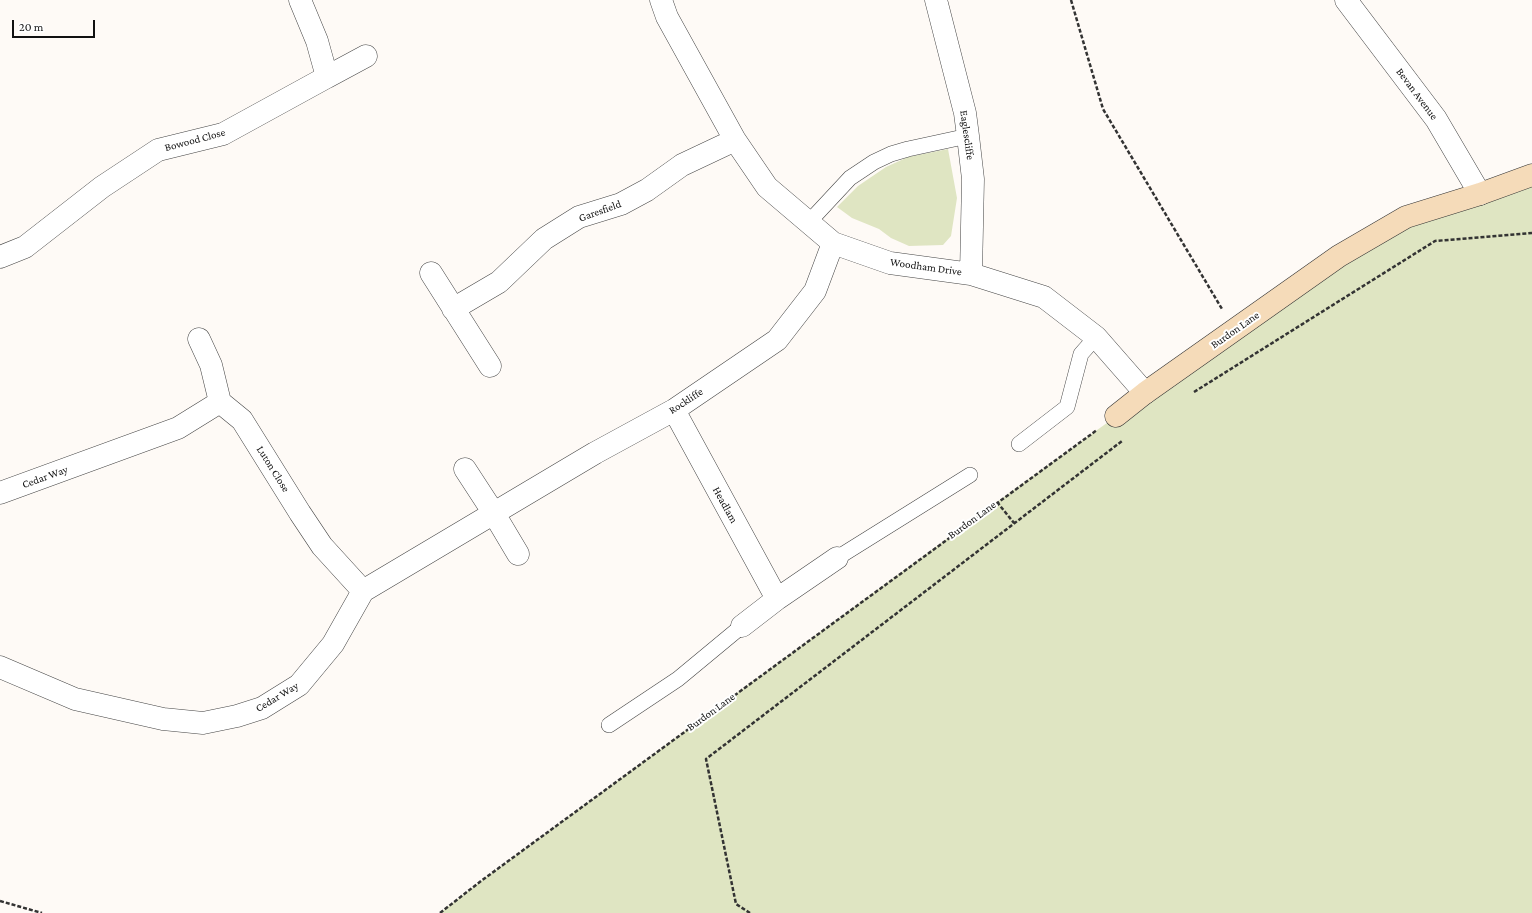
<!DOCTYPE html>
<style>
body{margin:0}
#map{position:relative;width:1532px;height:913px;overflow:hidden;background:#fefaf6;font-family:"Crimson Pro",serif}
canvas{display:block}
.scale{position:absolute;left:12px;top:20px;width:83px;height:18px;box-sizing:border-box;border:2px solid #111;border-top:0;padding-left:5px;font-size:12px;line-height:14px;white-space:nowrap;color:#111;-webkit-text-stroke:3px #fff;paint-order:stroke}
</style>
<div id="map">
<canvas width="1532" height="913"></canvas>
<div class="scale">20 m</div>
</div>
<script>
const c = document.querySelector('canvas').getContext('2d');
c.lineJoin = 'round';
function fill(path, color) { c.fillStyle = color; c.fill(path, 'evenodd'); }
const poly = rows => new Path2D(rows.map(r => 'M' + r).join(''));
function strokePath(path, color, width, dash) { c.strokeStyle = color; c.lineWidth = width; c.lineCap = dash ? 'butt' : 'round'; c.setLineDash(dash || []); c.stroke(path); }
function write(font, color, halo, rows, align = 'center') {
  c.font = font + ' "Crimson Pro",serif'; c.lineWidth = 4; c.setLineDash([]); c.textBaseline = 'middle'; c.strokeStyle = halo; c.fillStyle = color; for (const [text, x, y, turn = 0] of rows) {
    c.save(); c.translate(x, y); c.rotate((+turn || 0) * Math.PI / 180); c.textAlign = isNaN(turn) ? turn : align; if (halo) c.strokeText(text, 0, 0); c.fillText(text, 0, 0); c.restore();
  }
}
fill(poly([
 [948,149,957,198,951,236,943,245,909,246,891,238,879,229,852,218,837,207,858,186,886,167,908,157],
 [1532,175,1532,913,440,913,481,881,997,502,1339,256]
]), '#dfe5c2');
const lane = poly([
 [809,222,850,178,874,162,891,154,908,149,968,136],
 [1019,444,1067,407,1081,354,1096,337],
 [837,558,970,475],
 [609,725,678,679,742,626]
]);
const street = poly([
 [661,0,667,17,735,140,767,187,833,243,890,263,971,274,1044,297,1096,337,1145,393],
 [936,0,965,113,968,136,973,179,971,274],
 [1346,0,1436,119,1480,194],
 [327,77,366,56],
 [0,257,25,247,102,187,158,150,223,134,327,77,317,41,300,0],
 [431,273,490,366],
 [453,309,499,282,544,239,579,217,621,204,647,190,682,165,735,140],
 [199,339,211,365,220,402,242,420,300,513,322,546,363,591],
 [674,410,777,599],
 [465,469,493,512,518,554],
 [0,493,178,428,220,402],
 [742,626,777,599,837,558],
 [0,667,75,699,163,719,203,723,237,716,262,708,299,685,333,644,363,591,595,453,674,410,777,340,815,291,833,243]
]);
const secondary = poly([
 [1116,416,1145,393,1339,256,1406,217,1480,194,1532,175]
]);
strokePath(lane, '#444', 16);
strokePath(street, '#444', 23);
strokePath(secondary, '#333', 23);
strokePath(poly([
 [1071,0,1103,109,1222,309],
 [1194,392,1435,241,1532,233],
 [997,502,1014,523],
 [0,901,42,913],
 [440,913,481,881,1097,430],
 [750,913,736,904,706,759,1122,441]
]), '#333', 2.5, [4, 2]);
strokePath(lane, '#fff', 15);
strokePath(street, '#fff', 22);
strokePath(secondary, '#f5dbb9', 22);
write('11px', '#111', '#fff', [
 ["Bevan Avenue",1417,94,53],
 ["Eaglescliffe",967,135,82],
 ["Bowood Close",195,140,-15],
 ["Garesfield",600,211,-20],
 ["Woodham Drive",926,267,8],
 ["Burdon Lane",1235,330,-35],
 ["Rockliffe",686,401,-33],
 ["Luton Close",273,469,58],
 ["Cedar Way",45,477,-20],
 ["Headlam",725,505,61],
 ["Burdon Lane",972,520,-36],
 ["Cedar Way",277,697,-31],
 ["Burdon Lane",711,712,-36]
]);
</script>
